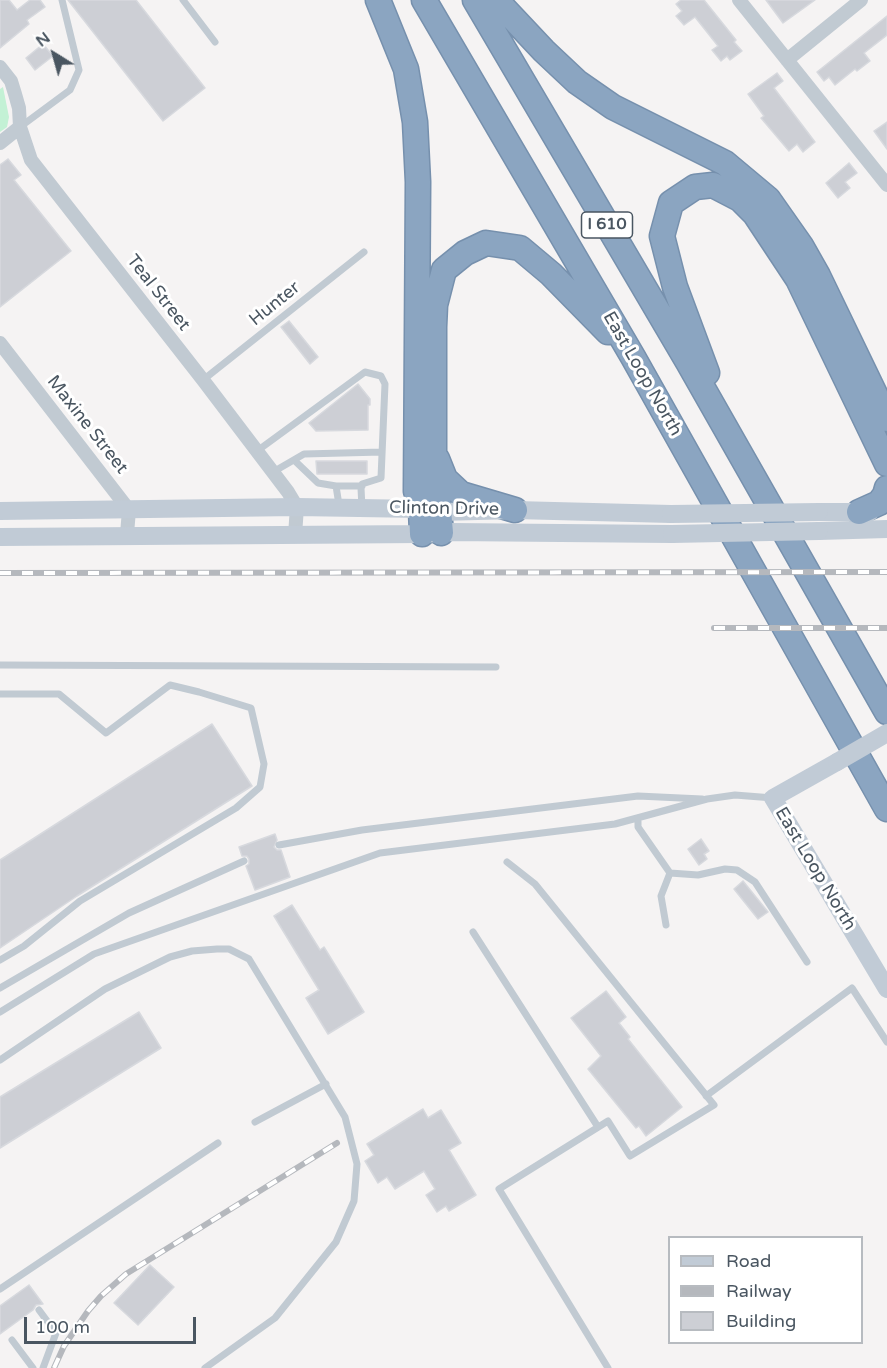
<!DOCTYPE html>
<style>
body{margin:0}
#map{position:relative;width:887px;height:1368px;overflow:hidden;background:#f5f3f3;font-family:"Varela Round",sans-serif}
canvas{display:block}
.legend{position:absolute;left:668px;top:1236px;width:195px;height:108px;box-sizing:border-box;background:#fff;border:2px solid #b7bbc0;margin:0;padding:8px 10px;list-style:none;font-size:18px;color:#4a5661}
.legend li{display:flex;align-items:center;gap:12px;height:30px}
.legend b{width:30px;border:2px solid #b7bbc0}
.north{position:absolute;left:24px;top:24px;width:60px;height:60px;-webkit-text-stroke:4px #fff;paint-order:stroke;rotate:323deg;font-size:16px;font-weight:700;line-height:24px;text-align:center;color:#4a5661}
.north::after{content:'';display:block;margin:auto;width:21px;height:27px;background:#4a5661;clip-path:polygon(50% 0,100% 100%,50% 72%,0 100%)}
.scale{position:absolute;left:24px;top:1317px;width:172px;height:27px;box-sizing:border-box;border:3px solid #4a5661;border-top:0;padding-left:8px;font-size:18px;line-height:21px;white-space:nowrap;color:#4a5661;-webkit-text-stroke:4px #fff;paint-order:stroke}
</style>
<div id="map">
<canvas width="887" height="1368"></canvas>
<ul class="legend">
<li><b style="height:8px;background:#c1cbd6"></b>Road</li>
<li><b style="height:8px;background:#b5b8bd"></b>Railway</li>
<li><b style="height:16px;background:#cdcfd5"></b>Building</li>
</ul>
<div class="north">N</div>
<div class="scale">100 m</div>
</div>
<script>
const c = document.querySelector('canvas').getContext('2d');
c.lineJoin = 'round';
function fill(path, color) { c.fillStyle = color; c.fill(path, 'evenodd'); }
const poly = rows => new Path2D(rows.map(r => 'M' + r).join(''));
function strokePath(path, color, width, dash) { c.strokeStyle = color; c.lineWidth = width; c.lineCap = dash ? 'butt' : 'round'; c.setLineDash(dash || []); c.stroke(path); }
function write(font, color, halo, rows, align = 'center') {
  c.font = font + ' "Varela Round",sans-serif'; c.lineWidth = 6; c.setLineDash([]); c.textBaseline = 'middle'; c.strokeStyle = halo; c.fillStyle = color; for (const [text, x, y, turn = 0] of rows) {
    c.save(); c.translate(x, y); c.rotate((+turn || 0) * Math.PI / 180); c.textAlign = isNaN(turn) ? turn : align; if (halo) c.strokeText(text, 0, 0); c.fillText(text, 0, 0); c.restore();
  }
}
fill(poly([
 [3,87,9,117,7,127,0,132,0,89]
]), '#c3f1d5');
const building = poly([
 [0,0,9,0,17,10,30,0,40,0,45,7,27,20,29,24,0,48,0,0],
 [68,0,136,0,205,88,163,121,68,0],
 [681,0,704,0,736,40,734,42,742,51,730,60,727,56,721,61,712,50,718,46,695,17,684,25,676,16,682,11,676,4,681,0],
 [766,0,815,0,783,23,766,0],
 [887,16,887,35,864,53,870,61,857,71,855,69,835,85,829,77,824,81,817,72,887,16],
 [43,44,53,56,35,70,26,58,43,44],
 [777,73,783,81,774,88,815,142,803,152,797,144,789,151,761,118,764,116,748,94,777,73],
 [887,122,887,149,874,131,887,122],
 [8,159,21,175,14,180,71,251,0,307,0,165,8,159],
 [849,163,857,173,845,182,850,188,838,198,826,183,849,163],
 [289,321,318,357,310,364,281,327,289,321],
 [358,384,370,399,370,405,368,405,368,430,316,431,309,423,358,384],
 [316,461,367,461,367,474,317,474,316,461],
 [212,724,252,786,77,896,0,948,0,860,212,724],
 [275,834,277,840,274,847,277,850,281,850,290,877,255,890,246,866,249,864,249,859,247,856,242,856,239,847,275,834],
 [701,839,709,851,704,854,707,859,699,865,688,849,701,839],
 [743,881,768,912,758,919,734,889,743,881],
 [292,905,320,950,324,947,364,1012,328,1034,306,998,319,990,274,916,292,905],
 [606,991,626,1017,619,1023,630,1037,628,1039,682,1107,646,1136,639,1126,636,1128,588,1069,601,1056,571,1018,606,991],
 [139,1012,161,1048,0,1148,0,1097,139,1012],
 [423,1109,428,1118,441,1110,461,1143,449,1150,476,1195,449,1211,446,1206,437,1212,426,1195,435,1189,424,1171,395,1189,387,1177,378,1183,365,1161,374,1155,367,1144,423,1109],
 [150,1265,174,1287,138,1325,114,1303,150,1265],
 [29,1285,43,1304,36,1305,33,1310,0,1334,0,1306,29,1285]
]);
fill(building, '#cdcfd5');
strokePath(building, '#d7d9de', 1.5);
const highway = poly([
 [378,0,406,69,415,122,418,182,416,491,421,509,422,534],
 [424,0,633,357,887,809],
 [475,0,688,362,887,712],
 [496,0,544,51,577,82,613,107,725,163,768,199,801,246,818,276,887,419],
 [707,373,675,287,662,236,671,203,695,187,713,185,740,199,755,214,798,279,887,464],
 [437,459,445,479,461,494,515,510],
 [859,512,879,503,885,495,887,488],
 [441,533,434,452,434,327,435,305,444,270,465,253,486,243,520,248,551,274,608,332]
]);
strokePath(highway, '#7690ad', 27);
strokePath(poly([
 [183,0,215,42],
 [20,127,70,90,79,70,62,0],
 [203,380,364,252],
 [257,451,365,372,381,376,385,384,381,478,362,484,361,488,362,508],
 [294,460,318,483,336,486,339,505],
 [273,472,304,454,382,452],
 [336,486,362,486],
 [0,665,496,667],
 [0,694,59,694,106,733,170,685,199,692,251,708,264,764,260,787,236,808,80,901,24,946,0,960],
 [638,818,638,827,670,873,698,875,725,869,737,870,755,882,807,962],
 [279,845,362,830,638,796,702,799],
 [507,862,535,884,714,1105,630,1156,608,1121,499,1189,608,1368],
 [666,925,661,896,670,873],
 [473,932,598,1127],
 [0,988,129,913,244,861],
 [0,1012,94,954,380,853,615,824,707,799,735,795,773,798],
 [0,1060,105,989,170,957,192,951,217,949,229,949,249,959,345,1117,357,1164,354,1201,336,1242,275,1318,205,1368],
 [706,1096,852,988,887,1042],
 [255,1122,326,1084],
 [0,1289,218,1143],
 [39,1310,56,1333,43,1368],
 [12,1340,33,1368]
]), '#c1cad2', 7);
strokePath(poly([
 [739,0,887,185],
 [787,60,861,0],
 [0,67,11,81,15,94,19,108,20,127,31,160,203,380,288,492,297,507,295,535],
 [0,143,20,127],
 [0,343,129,510,127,534]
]), '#c1cad2', 14);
strokePath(poly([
 [0,511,297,507,421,509,440,512,515,510,671,514],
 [819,512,870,512],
 [819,531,887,529],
 [0,537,422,534,450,532,672,534],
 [837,762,773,798,887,989]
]), '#c1cbd6', 18);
strokePath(highway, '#8ba5c1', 24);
const rail = poly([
 [0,573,887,572],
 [714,628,887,628],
 [54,1368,64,1346,88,1311,101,1296,126,1274,337,1143]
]);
strokePath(rail, '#b5b8bd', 6);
strokePath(rail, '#fff', 4, [11]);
strokePath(poly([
 [671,514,819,512],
 [672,534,819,531],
 [837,762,887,733]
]), '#c1cbd6', 18);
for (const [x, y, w] of [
 [607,225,51]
]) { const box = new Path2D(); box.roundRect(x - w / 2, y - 13, w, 26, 4.5); c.fillStyle = '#fff'; c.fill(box); strokePath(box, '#4a5661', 1.5); }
write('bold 16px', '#4a5661', null, [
 ["I 610",607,225]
]);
write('18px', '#4a5661', '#fff', [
 ["Teal Street",158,293,52],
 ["Hunter",275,304,-39],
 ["East Loop North",642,374,60],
 ["Maxine Street",87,425,52],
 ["Clinton Drive",444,509,1],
 ["East Loop North",815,869,59]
]);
</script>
